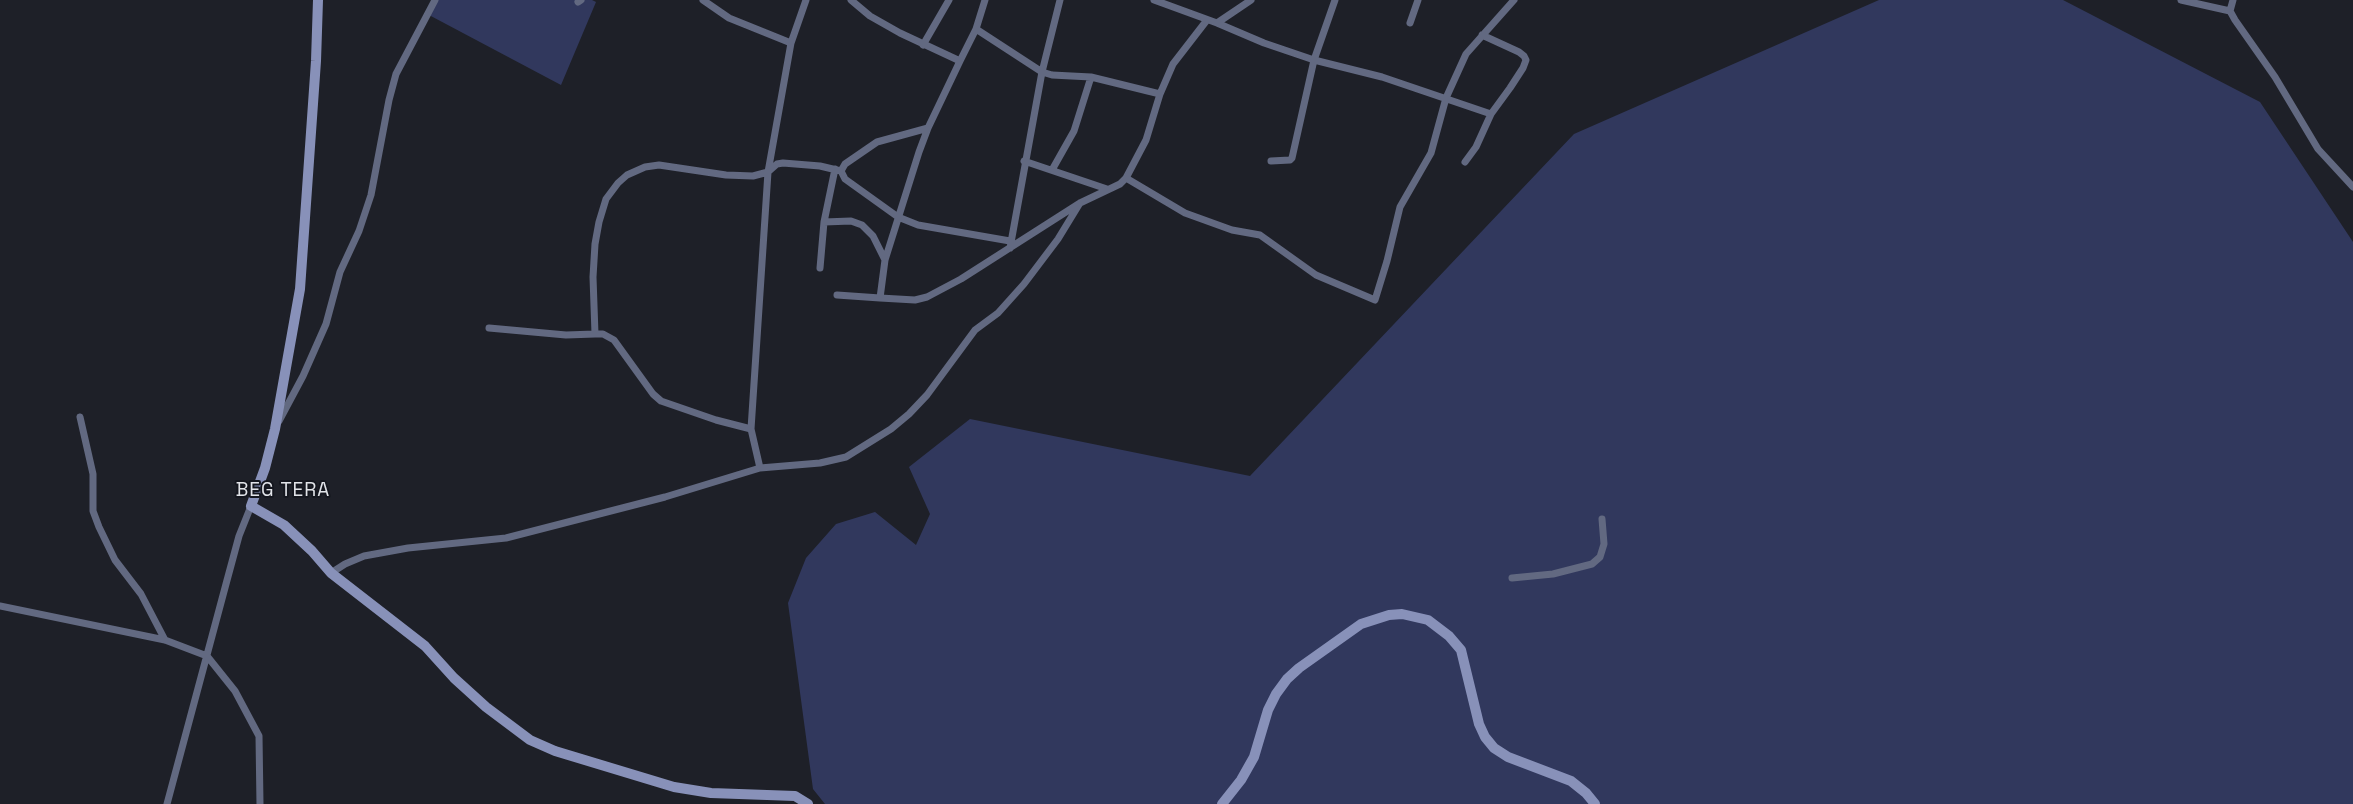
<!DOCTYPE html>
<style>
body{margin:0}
canvas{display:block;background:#1e2028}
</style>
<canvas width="2353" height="804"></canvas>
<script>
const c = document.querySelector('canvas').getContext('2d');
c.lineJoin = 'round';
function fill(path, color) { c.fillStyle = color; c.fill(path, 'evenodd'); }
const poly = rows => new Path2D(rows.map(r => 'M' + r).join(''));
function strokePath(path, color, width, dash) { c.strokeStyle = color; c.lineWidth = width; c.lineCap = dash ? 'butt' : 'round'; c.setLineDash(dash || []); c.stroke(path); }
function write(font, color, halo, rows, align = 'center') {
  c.font = font + ' "Space Grotesk",sans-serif'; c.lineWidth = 4; c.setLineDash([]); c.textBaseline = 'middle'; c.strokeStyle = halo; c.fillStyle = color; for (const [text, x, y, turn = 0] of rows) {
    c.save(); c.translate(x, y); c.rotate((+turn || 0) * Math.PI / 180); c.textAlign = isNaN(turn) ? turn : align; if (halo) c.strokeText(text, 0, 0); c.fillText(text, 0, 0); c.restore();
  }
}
fill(poly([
 [435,0,592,0,596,2,561,85,429,15],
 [1879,0,2063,0,2260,102,2353,242,2353,804,825,804,813,789,788,603,806,558,836,524,875,512,916,545,930,514,909,467,970,419,1250,476,1574,134]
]), '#31385d');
strokePath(poly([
 [703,0,729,18,791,43],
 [851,0,870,16,900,33,960,61,976,29,1042,72,1010,248],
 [1154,0,1217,23,1251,0],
 [2181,0,2230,11],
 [2233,0,2230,11,2235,20,2275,77,2318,149,2353,187],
 [578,2,581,0],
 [1217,23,1264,43,1314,60,1382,77,1491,114,1510,88,1523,68,1526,60,1524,56,1519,52,1482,35],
 [1410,23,1418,0],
 [976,29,985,0],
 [923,45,949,0],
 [1160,94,1173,64,1207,20],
 [1024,161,1107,189],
 [1271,161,1290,160,1292,158,1314,60,1335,0],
 [1465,162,1476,147,1491,114],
 [1052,170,1074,131,1091,77],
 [841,171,845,179,898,217,918,225,1010,241],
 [1126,178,1185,213,1232,230,1260,235,1316,275,1375,300,1387,261,1400,207,1431,153,1446,98,1466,54,1514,0],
 [824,222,851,221,862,225,873,236,885,260],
 [820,268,824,222,835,169],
 [837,295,880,298,885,260,919,152,928,128,960,61],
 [880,298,915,300,927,297,961,279,1080,203,1120,184,1126,178,1146,140,1160,94,1091,77,1052,75,1042,72,1060,0],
 [489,328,566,335,595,334,593,277,595,244,599,222,606,199,618,183,627,175,645,167,659,165,726,175,753,176,768,172,777,164,783,163,820,166,841,171,845,164,877,142,928,128],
 [595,334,603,334,614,340,653,394,661,401,716,420,751,429,760,468],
 [80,417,93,474,93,511,99,527,115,560,141,594,165,640],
 [279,421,303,376,326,324,340,272,359,231,371,195,389,100,396,74,435,0],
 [751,429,768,172,791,43,806,0],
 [331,573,345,564,364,556,408,548,506,538,665,497,760,468,820,463,846,457,891,429,909,414,927,395,975,330,998,313,1024,284,1058,239,1080,203],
 [1512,578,1553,574,1592,564,1600,557,1604,544,1602,519],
 [0,606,165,640,207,656,235,691,259,736,260,804],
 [167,804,226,584,239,536,251,506]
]), '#626981', 7);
strokePath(poly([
 [318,0,316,61,300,289,275,429,265,468,251,506,284,525,312,551,331,573,425,646,454,678,486,707,530,740,555,751,674,787,711,793,795,796,808,804],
 [1222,804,1241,780,1254,757,1268,710,1276,694,1287,679,1299,668,1361,624,1389,615,1402,614,1428,620,1449,636,1461,650,1479,724,1485,737,1494,748,1508,757,1571,781,1586,793,1595,804]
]), '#8891b9', 10);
c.letterSpacing = '1px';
write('19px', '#e2e4e9', '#15171f', [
 ["BEG TERA",283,491]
]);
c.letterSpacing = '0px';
</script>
